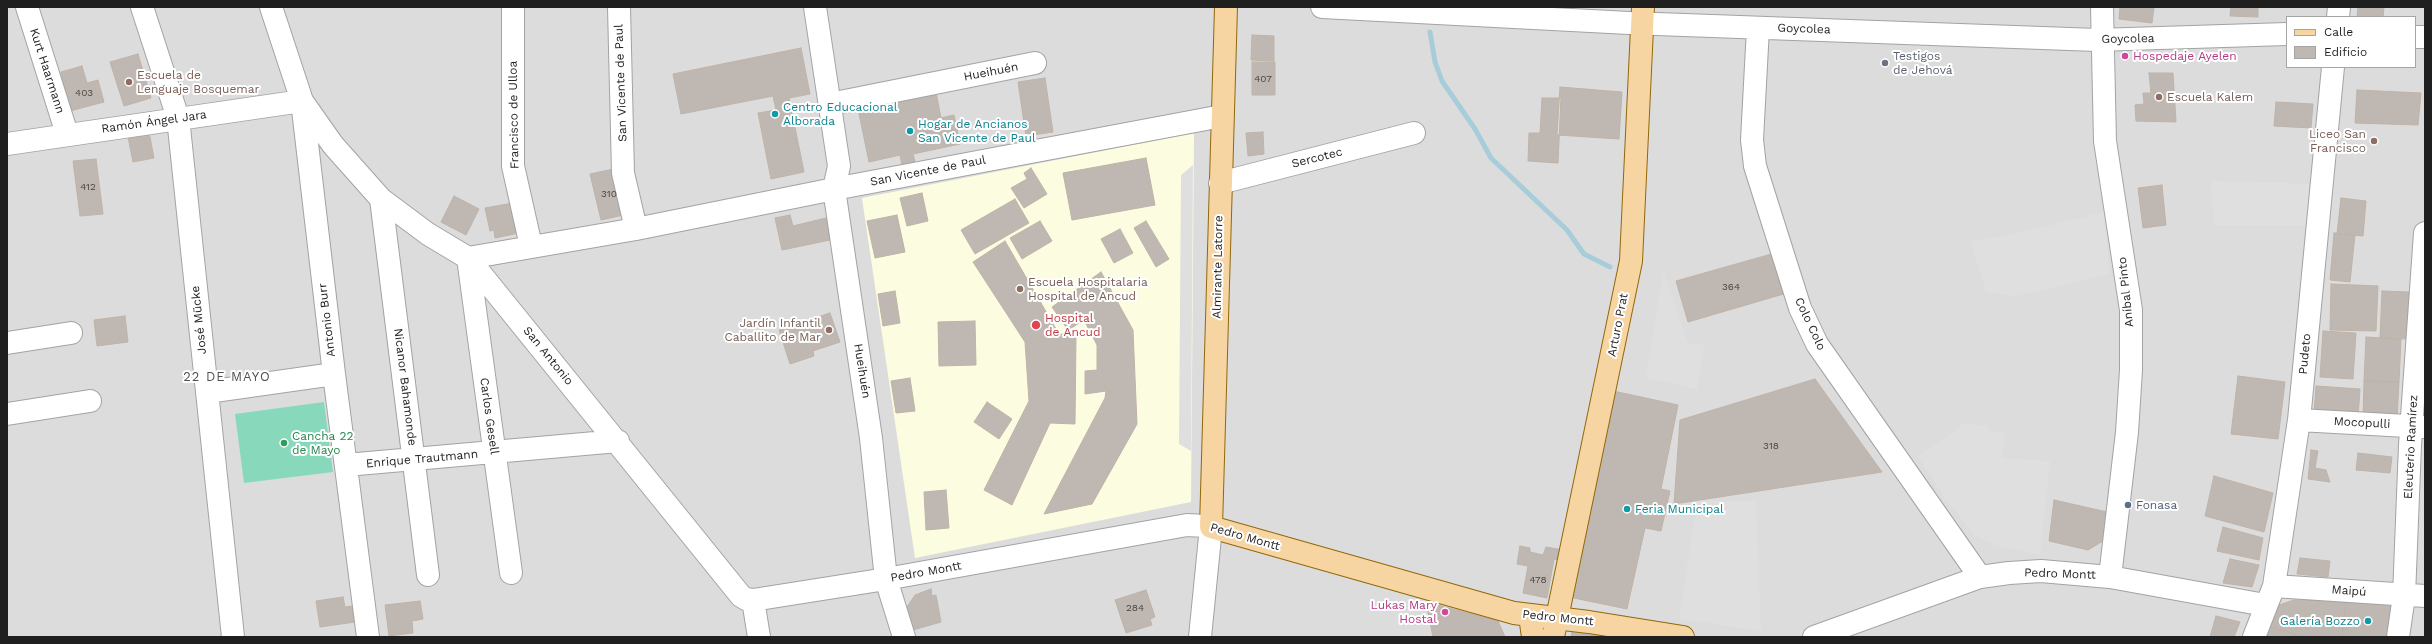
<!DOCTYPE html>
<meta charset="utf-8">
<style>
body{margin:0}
#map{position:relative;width:2432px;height:644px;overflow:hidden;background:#efece5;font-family:"Work Sans",sans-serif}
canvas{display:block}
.frame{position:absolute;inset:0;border:8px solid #1f1f1f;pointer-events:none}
.legend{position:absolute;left:2286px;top:16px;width:130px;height:52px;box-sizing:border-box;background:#fff;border:1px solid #a5a5a5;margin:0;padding:5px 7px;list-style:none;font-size:12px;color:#1f1f1f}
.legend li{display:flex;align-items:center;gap:8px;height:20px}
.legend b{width:20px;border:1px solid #a5a5a5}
</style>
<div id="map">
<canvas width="2432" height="644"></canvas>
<div class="frame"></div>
<ul class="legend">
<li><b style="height:5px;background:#f7d5a3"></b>Calle</li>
<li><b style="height:11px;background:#bfb8b2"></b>Edificio</li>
</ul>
</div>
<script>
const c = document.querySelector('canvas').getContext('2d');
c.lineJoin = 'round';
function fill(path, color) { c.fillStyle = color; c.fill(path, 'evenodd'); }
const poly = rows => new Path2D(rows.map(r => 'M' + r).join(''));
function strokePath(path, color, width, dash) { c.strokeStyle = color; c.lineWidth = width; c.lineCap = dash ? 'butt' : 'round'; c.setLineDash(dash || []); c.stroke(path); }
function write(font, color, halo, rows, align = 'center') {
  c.font = font + ' "Work Sans",sans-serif'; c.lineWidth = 4; c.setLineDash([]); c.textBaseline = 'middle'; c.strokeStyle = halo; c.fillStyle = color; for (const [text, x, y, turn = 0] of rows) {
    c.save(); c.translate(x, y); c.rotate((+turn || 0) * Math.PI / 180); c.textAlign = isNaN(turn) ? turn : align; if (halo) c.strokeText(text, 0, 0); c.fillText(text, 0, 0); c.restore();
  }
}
fill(poly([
 [7,7,2425,7,2425,637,7,637],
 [2287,17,2415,17,2415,67,2287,67]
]), '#dddcdc');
fill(poly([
 [1194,133,1191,502,915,558,862,198]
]), '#fcfde0');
fill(poly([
 [324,402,333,472,244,483,235,414]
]), '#88d9bc');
fill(poly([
 [1193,165,1191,451,1179,444,1181,175],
 [2210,181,2312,184,2310,225,2214,225],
 [2104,212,2110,274,2017,296,1986,292,1970,241,2013,234],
 [1663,271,1688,343,1704,345,1697,389,1646,378],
 [1965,423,1988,426,1990,432,2005,432,2002,458,2050,461,2040,555,2001,547,1975,536,1948,503,1918,457],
 [1697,501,1756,501,1761,631,1679,619]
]), '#dfdfdf');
strokePath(poly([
 [1430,32,1435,62,1442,81,1475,129,1491,158,1567,230,1584,254,1610,267]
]), '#a8cdda', 5);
const building = poly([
 [2120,7,2154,7,2152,23,2119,19,2120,7],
 [2231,7,2258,7,2258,17,2230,16,2231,7],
 [2358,7,2384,7,2383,17,2357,17,2358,7],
 [1252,35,1274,36,1274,61,1251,60,1252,35],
 [801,48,810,94,789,98,804,172,771,179,758,113,776,110,773,96,681,114,673,74,801,48],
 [138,54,151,98,124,106,110,62,138,54],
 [1252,62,1275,62,1275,95,1252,95,1252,62],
 [82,66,87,83,98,80,104,102,70,111,61,72,82,66],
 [2149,73,2173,73,2176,122,2136,121,2135,105,2144,104,2143,93,2151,93,2149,73],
 [1045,78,1053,132,1026,136,1018,82,1045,78],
 [935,87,941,118,954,115,960,144,913,154,915,162,902,165,900,155,869,162,857,104,935,87],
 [1560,87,1622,92,1619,139,1557,135,1560,87],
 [2357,90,2421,93,2418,125,2355,123,2357,90],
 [1542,98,1561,98,1558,163,1528,161,1529,133,1540,133,1542,98],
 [2276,102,2313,104,2311,128,2274,126,2276,102],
 [149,132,154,158,133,162,128,137,149,132],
 [1263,132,1264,154,1248,156,1246,133,1263,132],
 [1146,158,1155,205,1072,220,1063,173,1146,158],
 [96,159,103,214,80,216,73,161,96,159],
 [618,168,628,214,601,220,590,174,618,168],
 [1031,168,1047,194,1024,208,1011,188,1027,179,1024,173,1031,168],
 [2162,185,2166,225,2143,228,2138,188,2162,185],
 [922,193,928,221,907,226,900,198,922,193],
 [454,196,479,209,466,235,441,222,454,196],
 [2341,198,2366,201,2363,236,2337,234,2341,198],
 [1015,199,1029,223,975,254,961,230,1015,199],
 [513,203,519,233,495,238,494,230,490,231,485,208,513,203],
 [790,215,793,226,826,218,830,240,782,250,775,218,790,215],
 [897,215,905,252,875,258,867,221,897,215],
 [1040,221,1052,241,1022,259,1010,238,1040,221],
 [1146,221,1169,259,1156,267,1134,228,1146,221],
 [1120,229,1133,253,1114,263,1101,239,1120,229],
 [2334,233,2355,235,2350,282,2330,280,2334,233],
 [1005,241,1059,334,1076,335,1075,424,1050,423,1012,505,984,490,1029,401,1025,342,973,262,1005,241],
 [1775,253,1787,293,1688,322,1676,281,1775,253],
 [1101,272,1133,330,1137,424,1092,504,1044,514,1105,398,1106,391,1085,394,1085,371,1097,370,1097,345,1084,320,1068,330,1052,307,1101,272],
 [2331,284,2378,286,2376,331,2330,330,2331,284],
 [895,291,900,323,883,326,878,294,895,291],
 [2382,291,2409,292,2407,339,2380,338,2382,291],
 [830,313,840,342,813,351,814,356,790,364,779,330,830,313],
 [125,316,128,342,97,346,94,320,125,316],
 [975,321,976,365,939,366,938,322,975,321],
 [2323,331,2356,333,2353,379,2320,377,2323,331],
 [2366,337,2401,339,2399,382,2364,381,2366,337],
 [2238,376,2285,382,2278,439,2231,434,2238,376],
 [910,378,915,411,896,413,891,381,910,378],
 [1815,379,1882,472,1674,504,1680,420,1815,379],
 [2364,381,2399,382,2397,418,2363,417,2364,381],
 [2316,386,2360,389,2358,417,2314,413,2316,386],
 [1613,391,1678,405,1661,489,1670,491,1661,531,1645,528,1627,609,1569,597,1613,391],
 [987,402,1012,419,999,439,974,422,987,402],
 [2311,450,2318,451,2315,468,2326,470,2330,482,2308,479,2311,450],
 [2358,453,2392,457,2390,473,2356,470,2358,453],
 [2214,476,2273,493,2264,532,2205,516,2214,476],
 [946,490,949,528,926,530,924,492,946,490],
 [2054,500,2107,512,2103,541,2088,550,2049,541,2054,500],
 [2223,527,2263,538,2259,560,2217,551,2223,527],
 [1520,546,1530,548,1530,552,1543,555,1546,547,1563,550,1561,561,1554,559,1547,598,1523,593,1528,566,1517,564,1520,546],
 [2300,558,2330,561,2328,577,2297,574,2300,558],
 [2230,559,2259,565,2252,587,2223,583,2230,559],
 [931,589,932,596,936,595,941,622,913,630,907,607,915,595,931,589],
 [1146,590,1155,617,1150,619,1152,625,1126,633,1115,600,1146,590],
 [343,597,345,607,352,606,355,622,320,627,316,601,343,597],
 [2294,600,2346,601,2342,637,2304,637,2267,626,2279,605,2294,600],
 [420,601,423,619,412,621,413,633,389,636,385,605,420,601],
 [2346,601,2394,605,2390,637,2342,637,2346,601],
 [1426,602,1498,621,1505,637,1433,637,1426,602],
 [2216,616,2240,622,2234,637,2210,637,2216,616],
 [2267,626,2304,637,2264,637,2267,626],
 [1572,630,1614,637,1571,637,1572,630]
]);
fill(building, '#bfb8b2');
strokePath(building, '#c0b3a8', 1);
const minor = poly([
 [27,7,67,134],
 [142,7,178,118,233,637],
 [271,7,302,101,334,374,368,637],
 [513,7,513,166,531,246],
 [619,7,623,173,636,229],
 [815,7,839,166,834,189,871,438,886,579,904,637],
 [1322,7,1629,23,2097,40,2287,34],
 [2102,7,2105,141,2131,310,2131,370,2127,432,2110,577],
 [2338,17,2339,7],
 [1758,28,1752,140,1755,166,1800,308,1817,344,1980,577],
 [2415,37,2425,37],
 [302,101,333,145,381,199,428,234,468,258,741,596,746,599,753,600,886,579,1187,525,1205,526,1211,527,1200,637],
 [830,104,1035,63],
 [7,144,302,101],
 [1220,183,1414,133],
 [381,199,428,575],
 [468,258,636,229,834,189,1222,116],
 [468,258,511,573],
 [7,343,71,333],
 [207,392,334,374],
 [7,414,90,401],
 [2299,420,2425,427],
 [346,465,618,441],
 [2274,586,2425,596],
 [753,600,759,637],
 [1814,637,1980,577,2009,573,2041,571,2110,577,2265,605],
 [2254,637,2274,586,2299,420,2333,67],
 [2398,637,2404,596,2410,445,2425,233]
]);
const major = poly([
 [1226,7,1211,527,1514,613,1589,622,1683,637],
 [1530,616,1533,637],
 [1553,637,1631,261,1643,7]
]);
strokePath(minor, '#a3a3a3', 24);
strokePath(major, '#916809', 24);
strokePath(minor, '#fff', 22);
strokePath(major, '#f7d5a3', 22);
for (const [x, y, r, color] of [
 [2125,56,4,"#d1479c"],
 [1885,63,4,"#6b7280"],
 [129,82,4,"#8d6e63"],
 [2159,97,4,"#8d6e63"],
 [775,114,4,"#0f9aa8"],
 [910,131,4,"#0f9aa8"],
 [2374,141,4,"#8d6e63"],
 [1020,289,4,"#8d6e63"],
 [1036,325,5,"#e0444e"],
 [829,330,4,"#8d6e63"],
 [284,443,4,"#2e9e5b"],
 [2128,505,4,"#5c6f8a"],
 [1627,509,4,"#0f9aa8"],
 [1445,612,4,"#d1479c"],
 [2368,621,4,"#0f9aa8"]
]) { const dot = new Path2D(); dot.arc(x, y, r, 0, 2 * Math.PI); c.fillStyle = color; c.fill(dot); strokePath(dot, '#fff', 1.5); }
write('10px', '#474544', null, [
 ["407",1263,79],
 ["403",84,93],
 ["412",88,187],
 ["310",609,194],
 ["364",1731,287],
 ["318",1771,446],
 ["478",1538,580],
 ["284",1135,608]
]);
write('12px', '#1f1f1f', '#fff', [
 ["Goycolea",1804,29,2],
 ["Goycolea",2128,39,-1],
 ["Kurt Haarmann",47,71,72],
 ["Hueihuén",991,72,-11],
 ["San Vicente de Paul",621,83,-92],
 ["Francisco de Ulloa",514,115,-91],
 ["Ramón Ángel Jara",154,122,-8],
 ["Sercotec",1317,158,-14],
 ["San Vicente de Paul",928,171,-11],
 ["Almirante Latorre",1218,267,-89],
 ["Aníbal Pinto",2126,292,-96],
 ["José Mücke",199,320,-96],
 ["Antonio Burr",327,320,-97],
 ["Colo Colo",1810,324,65],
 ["Arturo Prat",1618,325,-79],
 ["Pudeto",2305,354,-85],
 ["San Antonio",548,356,51],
 ["Hueihuén",862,371,81],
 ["Nicanor Bahamonde",405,387,83],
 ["Carlos Gesell",489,416,82],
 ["Mocopulli",2362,423,3],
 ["Eleuterio Ramírez",2411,447,-87],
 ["Enrique Trautmann",422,459,-5],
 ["Pedro Montt",1245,537,16],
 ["Pedro Montt",926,572,-10],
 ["Pedro Montt",2060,574,2],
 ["Maipú",2349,591,4],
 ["Pedro Montt",1558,618,6]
]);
write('12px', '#5b616d', '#fff', [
 ["Testigos",1893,56],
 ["de Jehová",1893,70]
], 'left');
write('12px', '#b23c85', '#fff', [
 ["Hospedaje Ayelen",2133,56],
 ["Lukas Mary",1437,605,"right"],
 ["Hostal",1437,619,"right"]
], 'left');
write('12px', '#785e54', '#fff', [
 ["Escuela de",137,75],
 ["Lenguaje Bosquemar",137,89],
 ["Escuela Kalem",2167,97],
 ["Liceo San",2366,134,"right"],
 ["Francisco",2366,148,"right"],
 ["Escuela Hospitalaria",1028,282],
 ["Hospital de Ancud",1028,296],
 ["Jardín Infantil",821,323,"right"],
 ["Caballito de Mar",821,337,"right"]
], 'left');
write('12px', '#0d838f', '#fff', [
 ["Centro Educacional",783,107],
 ["Alborada",783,121],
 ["Hogar de Ancianos",918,124],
 ["San Vicente de Paul",918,138],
 ["Feria Municipal",1635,509],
 ["Galería Bozzo",2360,621,"right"]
], 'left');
write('12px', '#be3a42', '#fff', [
 ["Hospital",1045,318],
 ["de Ancud",1045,332]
], 'left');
write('12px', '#27864d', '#fff', [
 ["Cancha 22",292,436],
 ["de Mayo",292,450]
], 'left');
write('12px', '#4e5e75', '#fff', [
 ["Fonasa",2136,505]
], 'left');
c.letterSpacing = '1px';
write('13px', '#525252', '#fff', [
 ["22 DE MAYO",227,377]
]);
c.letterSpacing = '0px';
</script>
